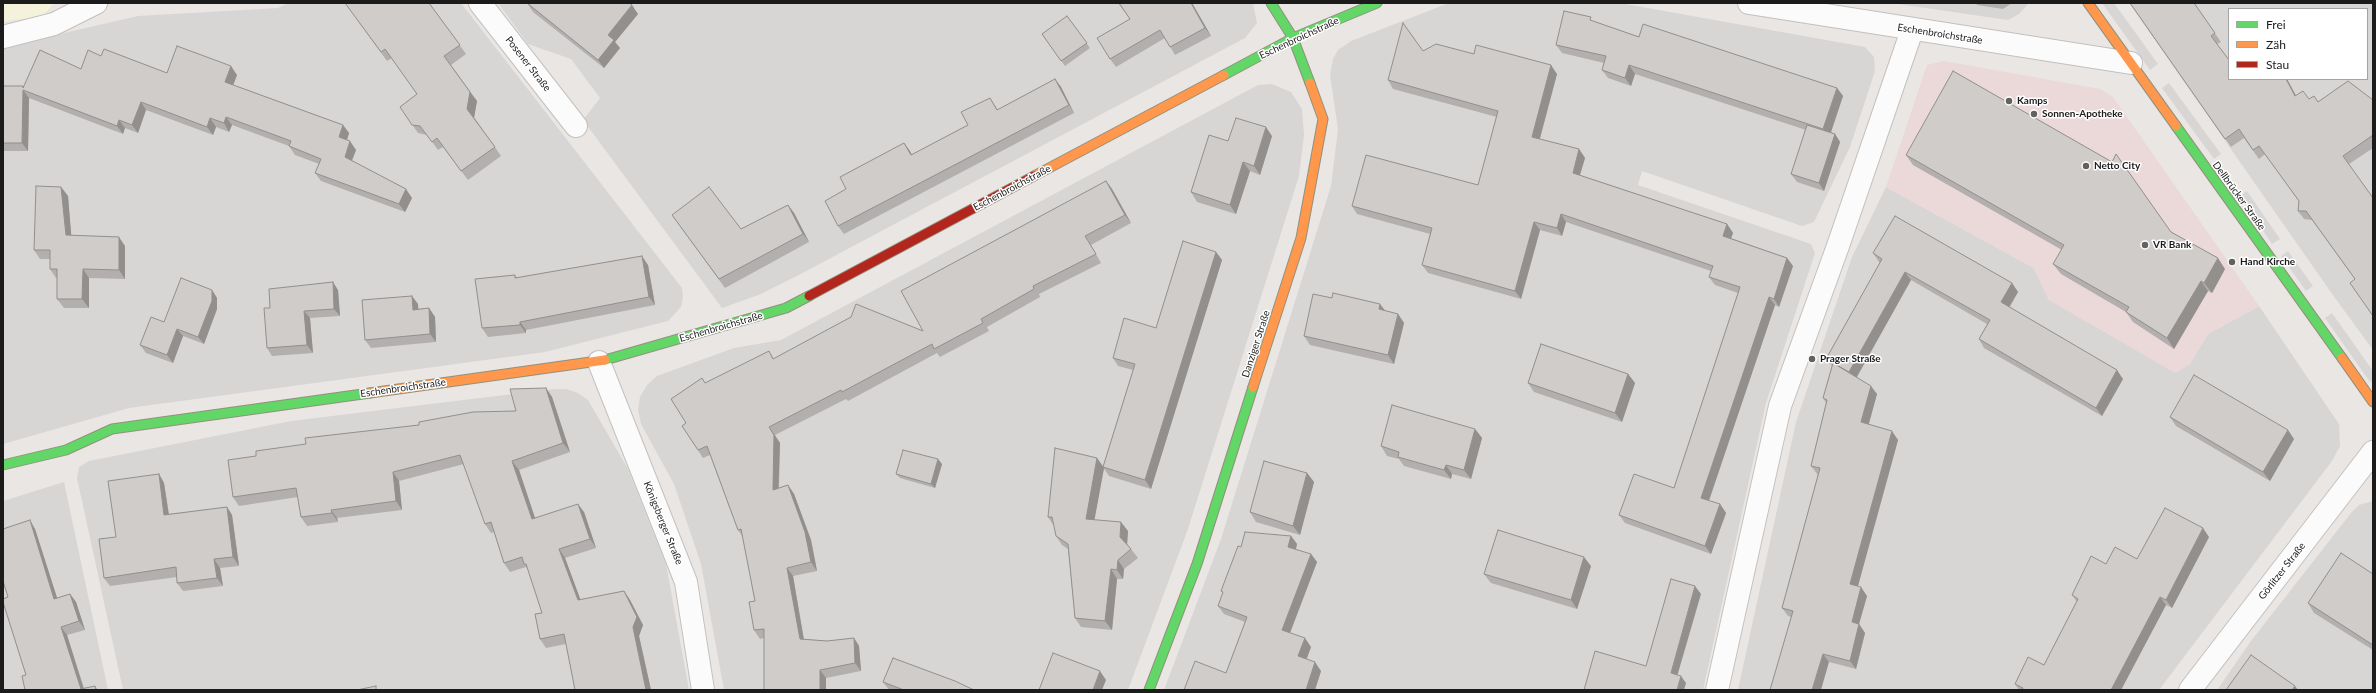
<!DOCTYPE html>
<meta charset="utf-8">
<style>
body{margin:0}
#map{position:relative;width:2376px;height:693px;overflow:hidden;background:#e9e6e3;font-family:Lato,sans-serif}
canvas{display:block}
.frame{position:absolute;inset:0;border:4px solid #1b1b1b;pointer-events:none}
.legend{position:absolute;left:2228px;top:8px;width:140px;height:72px;box-sizing:border-box;background:#fff;border:1px solid #a4a4a4;margin:0;padding:5px 7px;list-style:none;font-size:12px;color:#1b1b1b}
.legend li{display:flex;align-items:center;gap:8px;height:20px}
.legend b{width:20px;border:1px solid #a4a4a4}
</style>
<div id="map">
<canvas width="2376" height="693"></canvas>
<div class="frame"></div>
<ul class="legend">
<li><b style="height:5px;background:#63d668"></b>Frei</li>
<li><b style="height:5px;background:#ff974d"></b>Zäh</li>
<li><b style="height:5px;background:#b3261e"></b>Stau</li>
</ul>
</div>
<script>
const c = document.querySelector('canvas').getContext('2d');
c.lineJoin = 'round';
function fill(path, color) { c.fillStyle = color; c.fill(path, 'evenodd'); }
const poly = rows => new Path2D(rows.map(r => 'M' + r).join(''));
function strokePath(path, color, width, dash) { c.strokeStyle = color; c.lineWidth = width; c.lineCap = dash ? 'butt' : 'round'; c.setLineDash(dash || []); c.stroke(path); }
function write(font, color, halo, rows, align = 'center') {
  c.font = font + ' Lato,sans-serif'; c.lineWidth = 3; c.setLineDash([]); c.textBaseline = 'middle'; c.strokeStyle = halo; c.fillStyle = color; for (const [text, x, y, turn = 0] of rows) {
    c.save(); c.translate(x, y); c.rotate((+turn || 0) * Math.PI / 180); c.textAlign = isNaN(turn) ? turn : align; if (halo) c.strokeText(text, 0, 0); c.fillText(text, 0, 0); c.restore();
  }
}
fill(poly([
 [288,3,461,3,682,288,683,297,681,307,668,321,545,352,129,408,3,444,3,47,138,16,278,8],
 [498,3,1253,3,1257,23,1245,38,793,278,761,294,722,308,583,120,600,98,571,59,528,44],
 [1449,3,1620,3,1865,47,1874,57,1875,71,1850,147,1814,222,1802,226,1642,171,1638,185,1811,244,1815,253,1766,403,1703,690,1164,690,1221,539,1331,186,1338,129,1330,75,1333,59,1338,50,1351,41],
 [1891,3,2029,3,2019,14,2008,20],
 [2102,3,2114,3,2158,64,2150,70],
 [2129,3,2373,3,2373,350,2330,291],
 [2229,9,2367,9,2367,79,2229,79],
 [2169,83,2221,154,2214,159,2162,88],
 [1272,84,1291,92,1302,109,1304,135,1299,176,1188,529,1128,690,724,690,701,564,674,484,641,424,638,410,640,397,647,385,657,376,734,348,781,340,1258,85],
 [1886,187,2034,268,2049,300,2189,365,2208,334,2259,306,2339,424,2340,446,2332,461,2159,690,1738,690,1796,422,1852,257],
 [2247,191,2280,239,2272,244,2240,196],
 [2288,251,2313,286,2306,291,2281,256],
 [2332,313,2373,371,2373,380,2370,382,2325,318],
 [554,389,566,389,578,393,588,400,628,469,666,564,689,690,123,690,77,478,79,467,89,461,291,421],
 [64,482,108,690,3,690,3,501],
 [2373,501,2373,690,2217,690,2251,641,2351,513,2359,505]
]), '#d8d6d5');
fill(poly([
 [1944,61,2100,89,2113,97,2259,306,2208,334,2189,365,2175,373,2049,300,2034,268,1886,187,1927,65]
]), '#ebd9d9');
fill(poly([
 [3,3,54,3,42,17,3,21]
]), '#f5f2dc');
const street = poly([
 [480,3,576,126],
 [1749,3,2131,63],
 [3,37,54,24,96,3],
 [599,362,686,582,703,690],
 [1717,690,1780,406,1838,246,1912,30],
 [2190,690,2373,452]
]);
const fast = poly([
 [1271,3,1293,38,1310,83],
 [1224,75,1293,38,1377,3],
 [2176,126,2342,358],
 [605,360,786,308,809,296],
 [3,465,66,450,112,429,370,393],
 [1149,690,1197,564,1253,387]
]);
const slow = poly([
 [2088,3,2176,126],
 [1034,176,1224,75],
 [2342,358,2373,402],
 [1253,387,1301,238,1323,119,1310,83],
 [370,393,605,360]
]);
const jam = poly([
 [809,296,1034,176]
]);
strokePath(street, '#c2c1bf', 24);
strokePath(fast, '#91917c', 11);
strokePath(slow, '#91917c', 11);
strokePath(jam, '#91917c', 11);
strokePath(street, '#fcfbfb', 22);
strokePath(fast, '#63d668', 9);
strokePath(slow, '#ff974d', 9);
strokePath(jam, '#b3261e', 9);
fill(poly([
 [345,3,429,3,466,54,451,65,477,101,474,117,501,156,468,180,443,147,438,150,427,135,418,133,400,107,417,94,392,58,387,61],
 [527,3,638,14,615,42,620,48,604,68,533,12],
 [1118,3,1192,3,1211,36,1175,55,1165,38,1116,67,1110,59,1130,19],
 [1976,3,2012,3,2003,9,1977,5],
 [2130,3,2194,3,2221,42,2217,44,2229,79,2287,79,2296,96,2318,102,2373,100,2373,148,2349,164,2355,279,2312,220,2304,219,2298,211,2299,201,2265,154,2259,159,2244,138,2231,147],
 [1067,16,1090,48,1065,66,1042,34],
 [1593,21,1639,37,1837,88,1843,96,1831,132,1835,134,1840,142,1824,191,1797,182,1791,174,1806,130,1635,74,1631,86,1608,78,1602,70,1604,63,1562,53,1556,45],
 [1423,51,1474,54,1557,74,1540,139,1579,149,1585,158,1580,175,1727,224,1733,233,1731,238,1787,258,1793,266,1779,307,1775,305,1709,501,1720,504,1726,513,1711,554,1625,523,1619,515,1674,488,1738,293,1715,285,1709,277,1711,271,1566,222,1562,236,1540,230,1521,299,1428,273,1422,265,1430,234,1357,214,1352,206,1478,185,1497,117,1393,89,1388,80],
 [101,56,167,73,237,75,233,85,343,125,349,133,347,140,356,150,352,161,412,198,405,212,321,181,315,173,319,164,295,155,289,146,232,125,229,132,216,127,213,135,146,110,138,133,125,128,123,134,29,98,28,151,3,151,3,86,23,86,24,87,81,69],
 [1055,79,1061,87,1074,113,844,234,838,226,846,189,904,143,912,155,968,125,990,98,998,110],
 [1272,136,1260,175,1250,171,1236,214,1197,202,1191,192,1228,141],
 [1906,155,2171,232,2225,269,2212,293,2208,291,2174,349,2133,322,2126,312,2061,274,2053,264,2062,250,1913,165],
 [1106,181,1112,189,1131,223,1091,245,1101,263,1039,294,1040,297,987,327,989,331,940,357,937,353,848,401,846,399,775,435,780,443,779,488,788,485,794,494,811,540,817,571,793,576,804,639,827,641,854,638,859,646,861,671,826,678,764,638,760,639,754,630,755,601,743,537,738,530,710,455,703,458,682,426,686,423,706,383,769,351,774,359,923,331],
 [61,187,68,196,71,235,125,246,125,279,89,278,89,308,64,308,57,299,57,278,56,278,50,269,50,259,40,259,34,250],
 [788,205,794,213,809,242,725,288,672,215,741,229],
 [1216,252,1222,260,1151,489,1109,476,1103,467,1133,370,1118,366,1113,358,1156,328],
 [1873,253,2012,283,2018,292,2010,307,2123,379,2102,416,1984,348,1979,339,1987,324,1911,280,1857,377,1877,394,1868,424,1898,440,1858,586,1867,596,1859,624,1865,633,1856,669,1829,662,1791,617,1788,616,1782,608,1818,475,1811,466,1826,403,1823,398,1832,366,1826,359,1880,263,1879,262],
 [648,265,655,305,526,330,526,333,488,337,482,328,515,275,517,278],
 [212,290,217,298,217,309,204,344,183,336,173,363,146,353,140,345,164,322],
 [338,290,340,316,310,318,313,353,272,356,267,348,270,308],
 [418,304,418,309,429,308,435,317,436,342,371,348,365,340],
 [1385,311,1398,314,1404,323,1394,364,1310,345,1304,336],
 [1628,374,1635,383,1622,422,1534,392,1528,383],
 [546,388,552,397,570,452,519,470,535,518,584,512,596,548,565,558,580,600,624,591,630,600,643,625,639,636,651,690,575,690,566,644,546,648,540,639,542,613,529,571,526,567,510,572,504,563,494,532,491,533,485,524,464,464,399,481,402,510,337,518,338,522,307,526,301,517,298,497,239,506,233,497,256,456,306,444,419,425,516,411],
 [2170,417,2294,439,2270,481,2176,426],
 [1475,429,1482,438,1471,479,1452,474,1451,479,1404,466,1399,459,1387,456,1381,446],
 [1097,458,1104,468,1094,520,1128,531,1127,544,1131,549,1138,558,1124,569,1123,579,1117,579,1112,630,1081,627,1075,618,1068,549,1062,545,1056,536,1054,526,1048,517],
 [942,464,935,488,900,478,896,474],
 [1307,473,1314,482,1300,535,1256,522,1250,512],
 [159,474,164,483,169,514,227,507,232,515,239,566,220,568,223,586,183,591,177,583,177,577,110,586,104,578,116,537],
 [35,529,57,598,70,594,76,602,85,630,67,635,84,688,95,686,98,690,25,690,26,675,8,597],
 [1291,536,1297,544,1296,550,1311,554,1317,562,1290,633,1311,647,1307,659,1321,671,1315,690,1184,690,1226,673,1245,622,1224,614,1218,606,1223,593,1221,591,1241,547],
 [2209,537,2172,608,2166,605,2121,690,2019,690,2015,684,2044,665,2077,602,2072,595,2106,564,2137,559],
 [1591,566,1577,609,1491,583,1484,574],
 [2373,574,2373,650,2314,613,2308,603],
 [883,682,974,690,889,690]
]), '#b3afae');
fill(poly([
 [1191,3,1192,3,1211,36,1205,28],
 [632,5,638,14,615,42,620,48,604,68,598,60,608,35],
 [1551,65,1557,74,1538,145,1532,137],
 [1629,65,1635,74,1631,86,1625,78],
 [231,66,237,75,231,91,225,82],
 [1055,79,1061,87,1074,113,1069,105],
 [2286,79,2287,79,2301,105,2295,96],
 [1837,88,1843,96,1829,138,1823,129],
 [23,90,29,98,28,151,22,143],
 [470,92,477,101,474,118,467,109],
 [141,102,146,110,138,133,132,125],
 [226,117,232,125,229,132,224,123],
 [210,118,216,127,213,135,207,127],
 [119,120,125,128,123,134,117,126],
 [343,125,349,133,345,146,339,137],
 [1266,127,1272,136,1260,175,1254,166],
 [1835,134,1840,142,1824,191,1819,183],
 [350,141,356,150,350,165,345,157],
 [904,143,910,151,916,164,911,155],
 [1579,149,1585,158,1578,181,1573,173],
 [1243,162,1250,171,1236,214,1230,205],
 [1106,181,1112,189,1131,223,1125,215],
 [61,187,68,196,72,244,66,235],
 [406,189,412,198,405,212,399,204],
 [788,205,794,213,809,242,803,234],
 [1561,214,1566,222,1562,236,1557,228],
 [1534,222,1540,230,1521,299,1515,291],
 [1727,224,1733,233,1729,244,1723,236],
 [119,237,125,246,125,279,119,270],
 [1216,252,1222,260,1151,489,1145,480],
 [642,256,648,265,655,305,649,297],
 [1787,258,1793,266,1779,307,1774,299],
 [2218,258,2225,269,2212,293,2204,283],
 [83,269,89,278,89,308,82,299],
 [1905,272,1911,280,1855,380,1849,372],
 [2201,281,2208,291,2174,349,2167,338],
 [333,282,338,290,340,316,334,309],
 [2012,283,2018,292,2007,310,2001,302],
 [212,290,217,298,217,309,204,344,198,337],
 [412,296,418,304,419,318,413,310],
 [1769,297,1775,305,1707,506,1701,498],
 [1380,304,1387,313,1379,309],
 [429,308,435,317,436,342,430,334],
 [304,311,310,318,313,353,307,345],
 [1398,314,1404,323,1394,364,1388,355],
 [520,322,526,330,526,333,520,325],
 [177,329,183,336,173,363,167,355],
 [2117,370,2123,379,2102,416,2096,408],
 [1628,374,1635,383,1622,422,1615,413],
 [1871,386,1877,394,1867,431,1861,422],
 [546,388,552,397,570,452,563,443],
 [769,427,780,443,778,499,773,490],
 [1475,429,1482,438,1471,479,1464,470],
 [2288,430,2294,439,2270,481,2263,472],
 [1892,431,1898,440,1856,593,1850,584],
 [1097,458,1104,468,1093,528,1086,519],
 [938,459,942,464,935,488,931,484],
 [512,461,519,470,538,527,532,519],
 [1446,465,1452,474,1451,479,1444,470],
 [393,472,399,481,402,510,396,501],
 [1307,473,1314,482,1300,535,1293,526],
 [159,474,164,483,170,523,164,515],
 [788,485,794,494,811,540,817,571,811,562],
 [578,504,584,512,596,548,590,539],
 [1720,504,1726,513,1711,554,1705,546],
 [227,507,232,515,239,566,233,557],
 [331,510,337,518,338,522,332,513],
 [30,520,35,529,60,607,54,599],
 [1121,522,1128,531,1127,546,1120,537],
 [2203,528,2209,537,2172,608,2166,600],
 [1291,536,1297,544,1294,556,1288,547],
 [559,549,565,558,584,609,578,600],
 [1311,554,1317,562,1288,638,1282,630],
 [1584,557,1591,566,1577,609,1571,600],
 [214,559,220,568,223,586,217,578],
 [1118,560,1124,569,1123,579,1117,570],
 [787,568,793,576,805,647,800,639],
 [1111,569,1117,579,1112,630,1105,621],
 [1695,586,1701,594,1676,680,1671,673],
 [1861,587,1867,596,1859,624,1865,633,1856,669,1850,661,1852,622],
 [624,591,630,600,643,625,639,636,651,690,646,690],
 [70,594,76,602,85,630,79,621],
 [2160,597,2166,605,2121,690,2111,690],
 [61,627,67,635,84,690,81,690],
 [854,638,859,646,861,671,855,663],
 [1305,638,1311,647,1304,665,1298,656],
 [1823,654,1829,662,1821,690,1812,690],
 [1315,662,1321,671,1315,690,1306,690],
 [820,670,826,678,826,690,820,690],
 [1100,671,1106,680,1102,690,1093,690],
 [1681,676,1686,683,1684,690,1677,690],
 [2295,686,2298,690,2292,690]
]), '#928f8d');
const building = poly([
 [345,3,429,3,460,45,444,56,470,92,467,109,495,147,461,171,437,138,432,142,420,126,412,125,400,107,417,94,385,49,381,52,345,3],
 [527,3,629,3,632,5,608,35,614,40,598,60,527,3],
 [1119,3,1191,3,1205,28,1170,47,1160,30,1110,59,1097,38,1130,19,1119,3],
 [2130,3,2194,3,2215,33,2211,36,2229,60,2229,79,2286,79,2295,96,2303,91,2309,99,2314,96,2318,102,2348,81,2373,100,2373,135,2343,156,2373,198,2373,316,2350,283,2355,279,2306,211,2298,211,2299,201,2259,146,2253,150,2239,129,2225,139,2130,3],
 [1564,11,1591,17,1590,20,1639,37,1643,24,1837,88,1823,129,1629,65,1625,78,1602,70,1606,56,1556,45,1564,11],
 [1067,16,1087,43,1061,61,1042,34,1067,16],
 [1403,23,1423,51,1436,44,1474,54,1476,45,1551,65,1532,137,1579,149,1573,173,1727,224,1723,236,1787,258,1774,299,1769,297,1701,498,1720,504,1705,546,1619,515,1634,474,1674,488,1740,287,1709,277,1713,266,1561,214,1557,228,1534,222,1515,291,1422,265,1432,228,1352,206,1366,155,1478,185,1498,111,1388,80,1403,23],
 [177,46,231,66,225,82,343,125,339,137,350,141,345,157,406,189,399,204,315,173,321,159,289,146,291,141,226,117,224,123,210,118,207,127,141,102,132,125,119,120,117,126,23,90,22,143,3,143,3,86,23,86,23,88,40,50,81,69,88,50,101,56,104,49,167,73,177,46],
 [1953,71,2112,162,2116,154,2171,232,2218,258,2204,283,2201,281,2167,338,2126,312,2129,307,2053,264,2064,245,1906,155,1953,71],
 [1055,79,1069,105,838,226,825,201,846,189,840,177,904,143,911,155,968,125,961,112,990,98,997,110,1055,79],
 [1236,118,1266,127,1254,166,1243,162,1230,205,1191,192,1209,135,1228,141,1236,118],
 [1807,125,1835,134,1819,183,1791,174,1807,125],
 [1106,181,1125,215,1085,236,1096,254,1033,286,1034,289,981,319,983,323,934,349,932,344,842,392,841,390,769,427,774,435,773,490,788,485,805,532,811,562,787,568,800,639,827,641,854,638,855,663,820,670,820,690,764,690,764,629,754,630,749,602,755,601,741,529,738,530,707,446,698,450,682,426,686,423,671,399,702,378,705,383,769,351,773,359,851,317,856,304,923,331,901,291,1106,181],
 [36,186,61,187,66,235,119,237,119,270,83,269,82,299,57,299,57,269,50,269,50,250,34,250,36,186],
 [709,187,741,229,788,205,803,234,719,279,672,215,709,187],
 [1895,216,2012,283,2001,302,2117,370,2096,408,1979,339,1990,320,1905,272,1849,372,1826,359,1882,259,1873,253,1895,216],
 [1183,241,1216,252,1145,480,1103,467,1135,364,1113,358,1124,318,1156,328,1183,241],
 [642,256,649,297,520,322,520,325,482,328,475,279,515,275,515,278,642,256],
 [181,278,212,290,212,301,198,337,177,329,167,355,140,345,151,317,164,322,181,278],
 [333,282,334,309,304,311,307,345,267,348,264,308,270,308,269,289,333,282],
 [1333,293,1380,304,1379,309,1398,314,1388,355,1304,336,1313,294,1332,298,1333,293],
 [412,296,413,310,429,308,430,334,365,340,362,300,412,296],
 [1541,344,1628,374,1615,413,1528,383,1541,344],
 [1833,363,1871,386,1861,422,1892,431,1850,584,1861,587,1852,622,1859,624,1850,661,1823,654,1812,690,1770,690,1793,611,1782,608,1820,468,1811,466,1827,400,1823,398,1833,363],
 [2194,375,2288,430,2263,472,2170,417,2194,375],
 [546,388,563,443,512,461,532,519,578,504,590,539,559,549,578,600,624,591,637,617,633,627,646,690,575,690,564,634,540,639,535,614,542,613,526,564,524,564,522,557,504,563,491,522,485,524,460,455,393,472,396,501,331,510,332,513,301,517,296,488,233,497,228,460,256,456,256,451,306,444,305,438,419,425,419,422,473,412,516,411,510,389,546,388],
 [1392,405,1475,429,1464,470,1446,465,1444,470,1398,457,1399,452,1381,446,1392,405],
 [1055,448,1097,458,1086,519,1121,522,1120,537,1131,549,1118,560,1117,570,1111,569,1105,621,1075,618,1068,544,1056,536,1052,517,1048,517,1055,448],
 [903,450,938,459,931,484,896,474,903,450],
 [1264,461,1307,473,1293,526,1250,512,1264,461],
 [159,474,164,515,227,507,233,557,214,559,217,578,177,583,176,567,104,578,99,539,116,537,108,481,159,474],
 [2165,508,2203,528,2166,600,2160,597,2111,690,2022,690,2023,688,2015,684,2028,657,2044,665,2078,599,2072,595,2091,556,2106,564,2115,547,2137,559,2165,508],
 [30,520,54,599,70,594,79,621,61,627,81,689,95,686,96,690,25,690,22,676,26,675,3,602,3,599,8,597,3,581,3,529,30,520],
 [1498,530,1584,557,1571,600,1484,574,1498,530],
 [1245,532,1291,536,1288,547,1311,554,1282,630,1305,638,1298,656,1315,662,1306,690,1184,690,1195,661,1226,673,1247,617,1218,606,1223,592,1221,591,1238,546,1241,547,1245,532],
 [2341,553,2373,574,2373,645,2308,603,2341,553],
 [1671,579,1695,586,1671,673,1681,676,1677,690,1584,690,1595,651,1646,666,1671,579],
 [1053,653,1100,671,1093,690,1039,690,1053,653],
 [2251,655,2295,686,2292,690,2226,690,2251,655],
 [893,658,955,681,974,690,904,690,883,682,893,658],
 [376,686,376,690,357,690,376,686]
]);
fill(building, '#d0ccca');
strokePath(building, '#928f8d', 1);
for (const [x, y, r, color] of [
 [2009,101,4,"#636261"],
 [2034,114,4,"#636261"],
 [2086,166,4,"#636261"],
 [2145,245,4,"#636261"],
 [2232,262,4,"#636261"],
 [1812,359,4,"#636261"]
]) { const dot = new Path2D(); dot.arc(x, y, r, 0, 2 * Math.PI); c.fillStyle = color; c.fill(dot); strokePath(dot, '#fff', 1.5); }
write('10px', '#1b1b1b', '#fff', [
 ["Eschenbroichstraße",1940,34,9],
 ["Eschenbroichstraße",1299,38,-25],
 ["Posener Straße",528,64,52],
 ["Eschenbroichstraße",1012,188,-28],
 ["Dellbrücker Straße",2239,196,54],
 ["Eschenbroichstraße",721,327,-16],
 ["Danziger Straße",1256,344,-72],
 ["Eschenbroichstraße",403,388,-8],
 ["Königsberger Straße",663,523,68],
 ["Görlitzer Straße",2282,571,-52]
]);
write('bold 10px', '#1b1b1b', '#fff', [
 ["Kamps",2017,101],
 ["Sonnen-Apotheke",2042,114],
 ["Netto City",2094,166],
 ["VR Bank",2153,245],
 ["Hand Kirche",2240,262],
 ["Prager Straße",1820,359]
], 'left');
</script>
